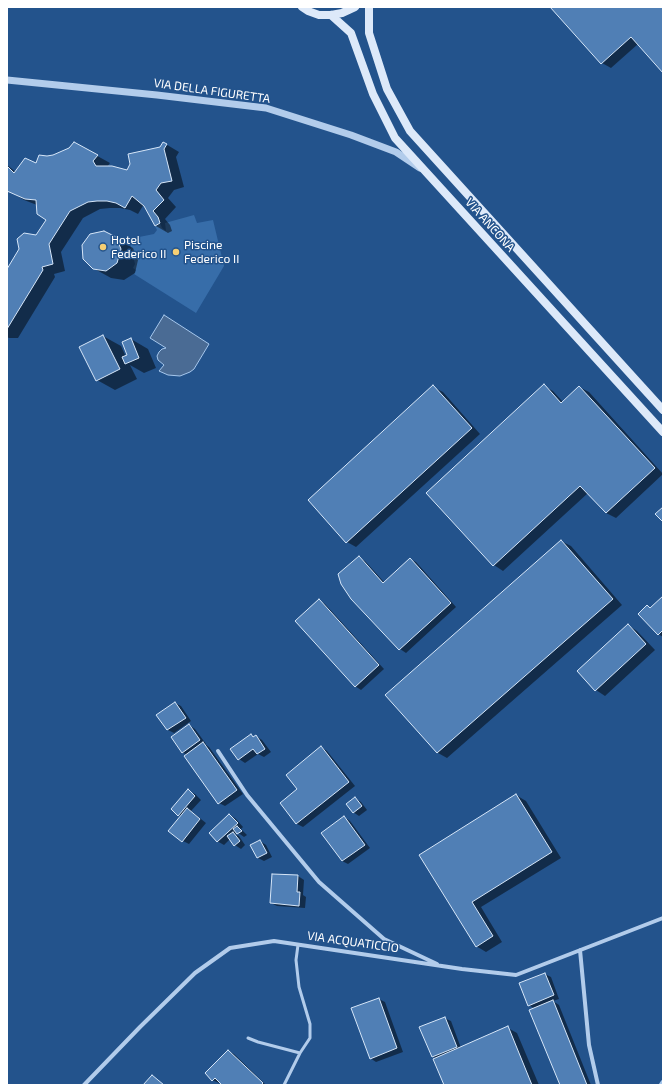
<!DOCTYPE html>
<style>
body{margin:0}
#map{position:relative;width:670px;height:1092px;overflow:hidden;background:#23538c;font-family:"Exo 2",sans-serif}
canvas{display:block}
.frame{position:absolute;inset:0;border:8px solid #fff;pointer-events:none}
</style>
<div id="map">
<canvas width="670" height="1092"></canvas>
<div class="frame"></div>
</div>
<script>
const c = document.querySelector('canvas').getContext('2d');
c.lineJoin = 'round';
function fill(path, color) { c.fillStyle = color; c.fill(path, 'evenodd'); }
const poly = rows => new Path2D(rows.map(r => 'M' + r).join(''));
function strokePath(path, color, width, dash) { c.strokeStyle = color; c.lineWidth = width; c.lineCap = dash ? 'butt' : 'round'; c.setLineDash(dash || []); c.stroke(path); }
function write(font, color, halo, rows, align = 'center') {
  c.font = font + ' "Exo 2",sans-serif'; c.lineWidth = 3; c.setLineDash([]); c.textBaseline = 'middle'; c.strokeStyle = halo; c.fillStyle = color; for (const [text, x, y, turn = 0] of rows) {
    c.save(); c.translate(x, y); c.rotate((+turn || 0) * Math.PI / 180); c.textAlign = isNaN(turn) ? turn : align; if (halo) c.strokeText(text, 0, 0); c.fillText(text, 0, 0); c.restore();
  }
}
fill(poly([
 [194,215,197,223,213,220,224,266,196,313,134,274,136,270,133,268,135,264,129,239,154,234,157,230,155,226,160,223,162,228,166,231,165,223]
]), '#376da9');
const water = poly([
 [164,315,209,344,194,369,190,372,180,376,168,375,159,371,164,365,158,360,157,356,159,352,162,349,166,348,150,338,164,315]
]);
fill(water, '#4a6b94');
strokePath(water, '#a6c7ec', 1);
fill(poly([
 [551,7,663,7,663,71,638,44,611,68,602,63],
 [74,143,110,163,107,167,127,171,161,147,164,143,179,152,176,157,184,187,174,190,168,198,176,207,165,219,170,225,172,231,168,233,156,226,144,204,138,214,130,210,120,208,110,208,100,209,83,218,61,252,65,271,54,274,55,277,18,338,9,338,7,337,7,271,37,237,47,219,37,205,24,200,7,189,7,165,16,172,37,164,70,149],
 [115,238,133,248,138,260,135,273,124,280,111,278,93,268],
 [103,336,121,346,126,357,129,356,131,339,148,349,156,368,144,373,130,365,137,379,115,390,97,380],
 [544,386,553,391,563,402,579,387,589,392,663,474,616,518,606,513,588,493,503,571,494,565],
 [433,387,443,392,480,434,356,547,347,542],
 [561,541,571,546,622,605,447,758,438,753,387,695],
 [359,558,365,561,384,582,410,559,416,562,456,607,406,653,400,649,352,598],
 [663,597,663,637,658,634,651,608],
 [319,600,325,604,384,669,361,690,355,686],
 [628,625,637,631,655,650,605,696,596,690],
 [175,703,181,706,191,721,174,733,168,730,158,715],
 [189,725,195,729,206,744,205,744,209,747,243,794,225,806,219,803,187,755,182,752],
 [251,736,255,737,256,736,262,740,271,752,264,757,258,754,245,763,239,759],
 [321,747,327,751,355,786,303,827,297,824,281,803,298,789],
 [188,791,195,794,201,800,191,811,206,823,189,844,183,841,181,816,179,815],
 [516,795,526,801,561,858,481,907,502,942,486,952,476,946,420,855],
 [355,798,361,802,367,810,359,816,353,812],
 [230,815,236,819,243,827,241,829,247,835,244,837,237,832,235,834,239,836,245,845,241,849,235,845,230,839,224,845,217,841],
 [344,817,350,821,370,848,348,864,342,861],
 [260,841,266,845,272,857,264,861,258,858,252,846],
 [298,876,304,880,303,895,306,897,305,908,277,906,271,903],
 [545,974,551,977,559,999,553,1001,559,1005,591,1085,561,1085,535,1009,529,1005],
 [379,999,385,1002,403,1052,376,1062,370,1058],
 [444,1018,451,1021,461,1048,508,1028,517,1033,539,1085,445,1085,436,1058,433,1057],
 [228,1051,234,1054,266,1085,223,1085,220,1082,219,1083,212,1080]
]), '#0007');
strokePath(poly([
 [661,1085,663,1082]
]), '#a6c7ec', 4.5);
const building = poly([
 [550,7,663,7,663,73,631,37,601,64,550,7],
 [74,142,98,155,93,161,96,166,112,166,127,170,130,164,128,154,160,147,163,142,167,144,164,149,172,181,161,183,156,190,164,200,153,211,158,217,160,223,155,226,144,206,132,196,125,208,116,203,107,201,97,201,88,202,70,211,49,244,53,264,42,267,43,270,7,329,7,269,19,249,17,239,24,233,36,235,46,220,37,214,36,200,25,199,7,191,7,166,14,173,25,158,36,163,39,155,47,156,53,155,69,148,74,142],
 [104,231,116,237,121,249,117,263,106,271,93,269,83,259,82,245,90,234,104,231],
 [103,335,120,369,96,381,79,347,103,335],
 [131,338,139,358,125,364,122,357,127,355,122,342,131,338],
 [544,384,561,403,579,386,655,468,606,513,580,486,493,566,426,493,544,384],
 [433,385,472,428,346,543,308,500,433,385],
 [663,507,663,522,655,514,663,507],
 [561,540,613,599,437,753,385,695,561,540],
 [359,556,383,583,410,558,451,603,399,650,351,599,341,584,338,574,359,556],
 [663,596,663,630,658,635,638,614,647,605,650,608,663,596],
 [319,599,379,665,355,687,295,621,319,599],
 [628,624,646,644,595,691,577,671,628,624],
 [175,702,186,718,167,730,156,715,175,702],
 [189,724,200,740,182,753,171,737,189,724],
 [251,734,253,737,256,735,265,749,257,754,253,749,238,760,230,749,251,734],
 [203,742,237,790,218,804,184,756,203,742],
 [321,746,349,782,296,824,280,803,297,789,286,775,321,746],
 [188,789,195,796,178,816,171,809,188,789],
 [516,794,552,852,472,902,493,936,476,947,419,855,516,794],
 [355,797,362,806,353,813,346,804,355,797],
 [187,808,200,819,182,842,168,831,187,808],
 [229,814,238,823,217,842,209,833,229,814],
 [344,816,365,845,342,861,321,833,344,816],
 [237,826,242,831,237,834,233,829,237,826],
 [233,832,240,841,234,846,227,836,233,832],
 [260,840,267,853,257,858,250,845,260,840],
 [272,874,298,875,297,892,300,892,299,906,270,903,272,874],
 [545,973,554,995,528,1006,519,983,545,973],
 [379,998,397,1048,370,1059,351,1008,379,998],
 [553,1000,587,1085,560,1085,529,1010,553,1000],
 [445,1017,457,1047,432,1057,419,1027,445,1017],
 [508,1026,532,1085,444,1085,433,1059,508,1026],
 [228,1050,263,1083,261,1085,222,1085,215,1078,212,1081,205,1073,228,1050],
 [152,1075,164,1085,143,1085,152,1075]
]);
fill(building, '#507fb5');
strokePath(building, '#d6e6f8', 1);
strokePath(poly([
 [248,1038,258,1042,300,1053],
 [284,1085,300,1053,310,1038,310,1024,299,987,296,960,298,945]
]), '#b2cceb', 3);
strokePath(poly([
 [218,751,247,795,319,882,384,939,437,964],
 [580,950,589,1045,598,1085],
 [84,1085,140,1027,195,973,230,948,274,941,462,969,516,975,663,918]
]), '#b2cceb', 4);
strokePath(poly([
 [7,80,157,95,266,108,351,135,396,152,420,168]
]), '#b2cceb', 7);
strokePath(poly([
 [302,7,308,11,319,15,331,15,342,13,355,7],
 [369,7,369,33,387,89,410,131,663,410],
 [331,15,351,33,373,94,395,138,663,432]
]), '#dde9f9', 8);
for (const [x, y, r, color] of [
 [103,247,4,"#f6cf74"],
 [176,252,4,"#f6cf74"]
]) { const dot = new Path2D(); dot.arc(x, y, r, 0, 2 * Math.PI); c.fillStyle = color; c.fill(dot); strokePath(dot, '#23538c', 1.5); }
write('12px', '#fff', '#23538c', [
 ["VIA DELLA FIGURETTA",212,91,8],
 ["VIA ANCONA",490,225,48],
 ["VIA ACQUATICCIO",353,942,8]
]);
write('12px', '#fff', '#23538c', [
 ["Hotel",111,240],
 ["Federico II",111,254],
 ["Piscine",184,245],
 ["Federico II",184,259]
], 'left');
</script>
